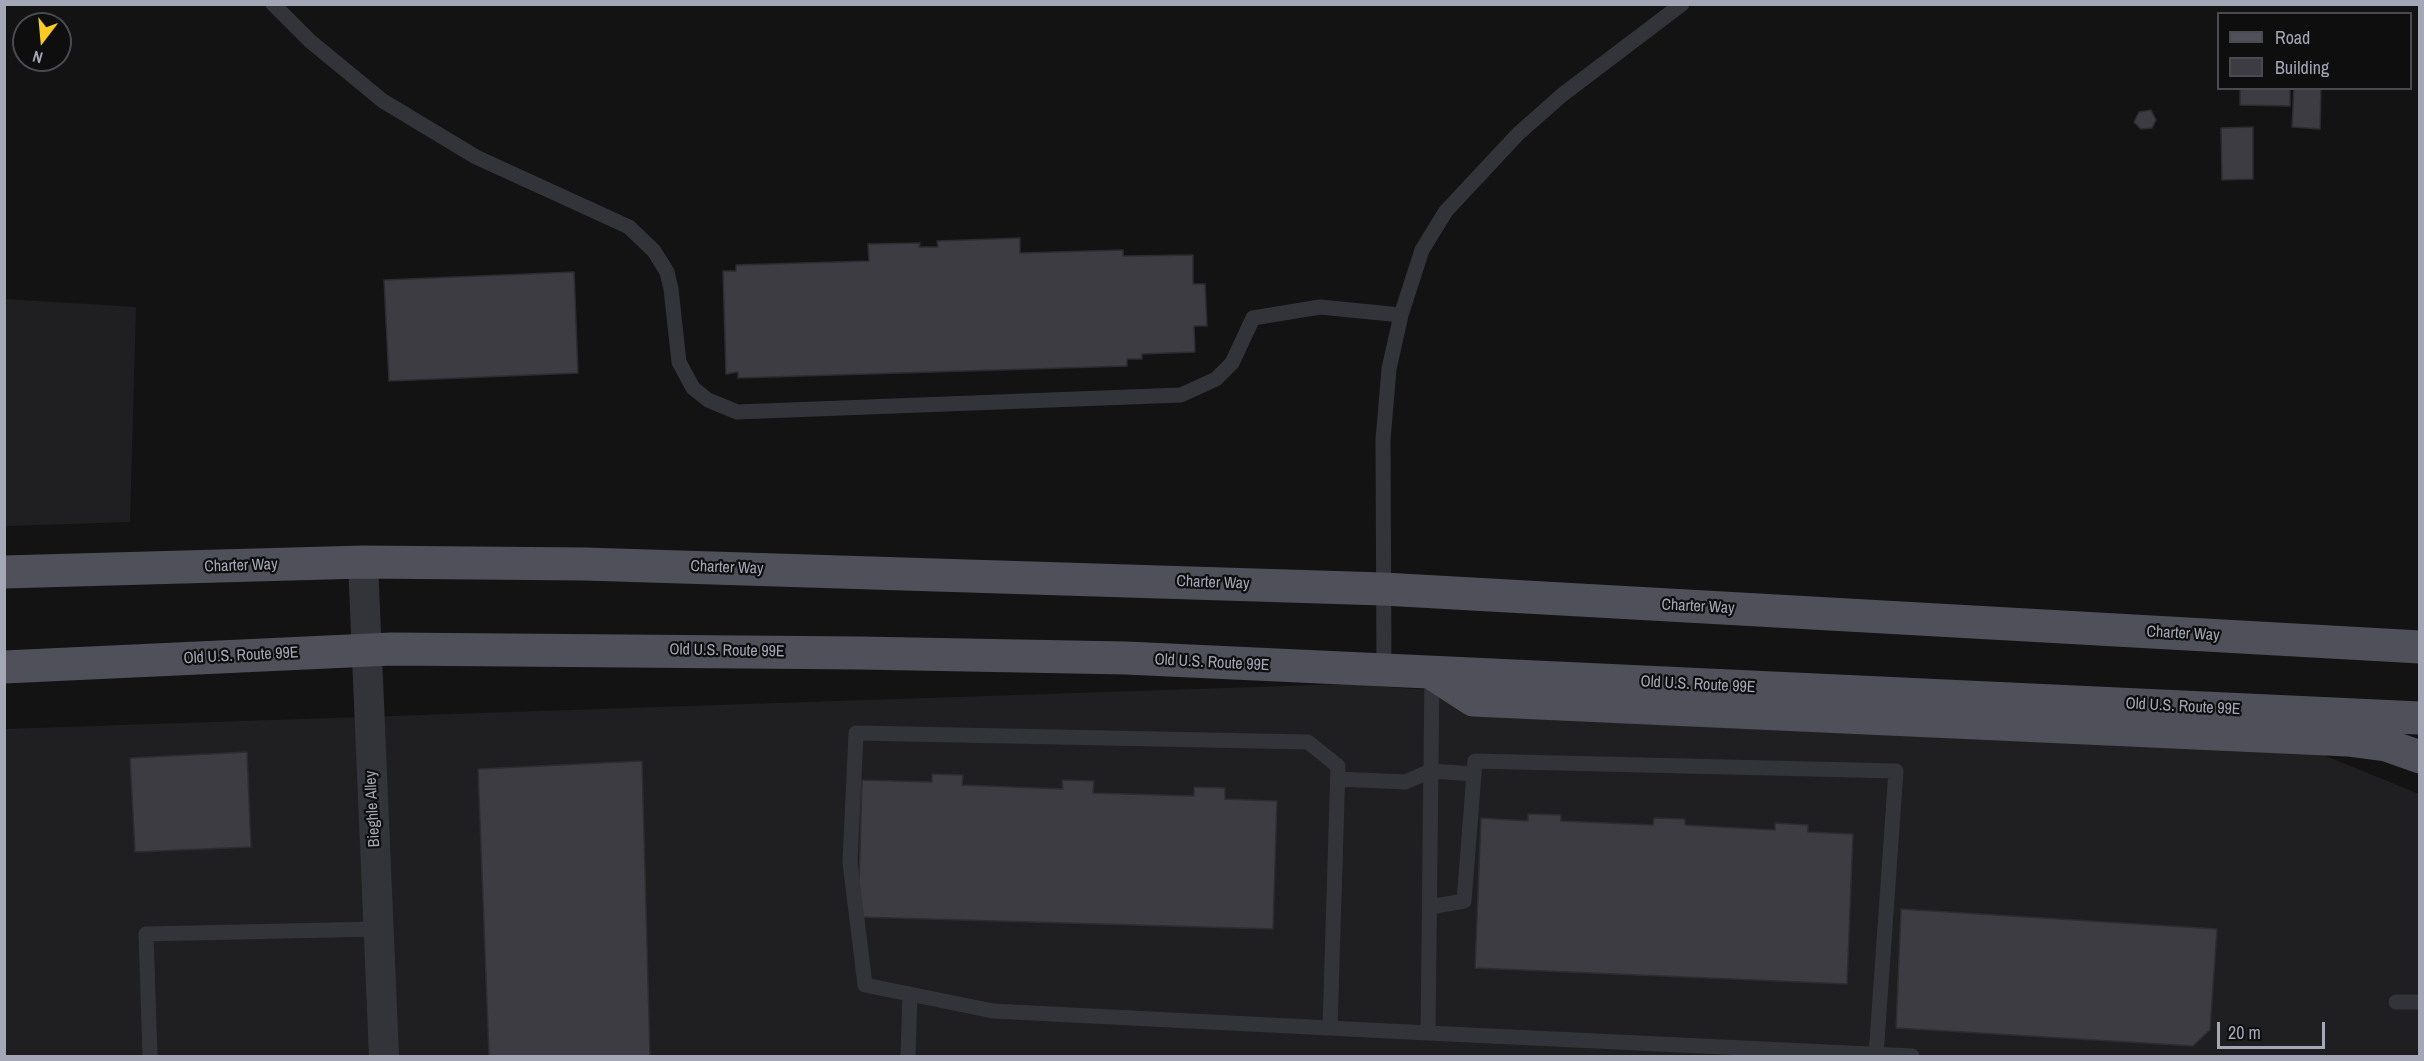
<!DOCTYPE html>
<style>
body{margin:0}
#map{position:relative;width:2424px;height:1061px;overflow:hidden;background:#131314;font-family:"Archivo Narrow",sans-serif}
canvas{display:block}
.frame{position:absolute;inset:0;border:6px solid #a3a7b6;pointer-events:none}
.legend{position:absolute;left:2217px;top:12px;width:195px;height:78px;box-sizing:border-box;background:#0e0e0f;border:2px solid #4a4b52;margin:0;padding:8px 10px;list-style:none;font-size:18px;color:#a3a7b6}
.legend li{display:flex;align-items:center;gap:12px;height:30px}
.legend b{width:30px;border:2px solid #4a4b52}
.north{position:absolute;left:12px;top:12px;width:60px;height:60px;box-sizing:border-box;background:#0e0e0f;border:2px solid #4a4b52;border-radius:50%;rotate:196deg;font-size:16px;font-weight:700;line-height:24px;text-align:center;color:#a3a7b6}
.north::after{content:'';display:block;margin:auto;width:21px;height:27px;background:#fbca24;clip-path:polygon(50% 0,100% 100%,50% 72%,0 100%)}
.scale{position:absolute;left:2217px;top:1022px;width:108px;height:27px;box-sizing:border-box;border:3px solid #a3a7b6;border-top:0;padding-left:8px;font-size:18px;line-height:21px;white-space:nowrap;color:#a3a7b6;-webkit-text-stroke:4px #0e0e0f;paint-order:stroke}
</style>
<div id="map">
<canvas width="2424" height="1061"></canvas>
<div class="frame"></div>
<ul class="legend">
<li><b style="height:8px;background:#4f5059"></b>Road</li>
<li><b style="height:16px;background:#3c3c42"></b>Building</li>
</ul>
<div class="north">N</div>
<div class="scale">20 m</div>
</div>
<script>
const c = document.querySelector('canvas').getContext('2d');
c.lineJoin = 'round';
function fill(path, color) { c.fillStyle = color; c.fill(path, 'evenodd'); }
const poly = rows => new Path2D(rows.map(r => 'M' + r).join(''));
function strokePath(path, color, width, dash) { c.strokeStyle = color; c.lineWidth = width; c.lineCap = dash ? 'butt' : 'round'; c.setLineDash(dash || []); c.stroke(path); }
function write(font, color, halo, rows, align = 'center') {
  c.font = font + ' "Archivo Narrow",sans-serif'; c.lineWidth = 4.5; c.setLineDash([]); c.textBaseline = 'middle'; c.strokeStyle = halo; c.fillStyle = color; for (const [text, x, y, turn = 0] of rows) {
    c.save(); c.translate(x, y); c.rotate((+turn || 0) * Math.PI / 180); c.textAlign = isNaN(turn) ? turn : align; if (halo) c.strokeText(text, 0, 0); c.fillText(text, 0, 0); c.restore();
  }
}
fill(poly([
 [5,299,136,307,130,522,5,526],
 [1344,684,2316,752,2419,794,2419,1056,5,1056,4,729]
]), '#1f1f21');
const building = poly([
 [2240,88,2290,88,2290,106,2240,105,2240,88],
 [2294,88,2321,88,2320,129,2292,127,2294,88],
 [2151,110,2156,120,2152,128,2141,129,2134,122,2139,112,2151,110],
 [2253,127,2253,179,2222,180,2221,128,2253,127],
 [1020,238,1020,253,1123,250,1123,256,1193,255,1193,284,1205,284,1207,326,1194,326,1195,352,1142,354,1142,359,1127,359,1127,366,738,378,738,372,726,374,723,271,736,271,736,265,869,261,868,244,920,243,919,247,938,247,937,241,1020,238],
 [574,272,578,373,389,381,384,280,574,272],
 [247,752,251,847,135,852,130,758,247,752],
 [642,761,650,1056,489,1056,478,769,642,761],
 [932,774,963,775,962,785,1063,789,1062,780,1094,781,1093,793,1194,796,1194,787,1225,788,1225,799,1277,801,1273,929,858,917,862,780,932,782,932,774],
 [1528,814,1561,815,1561,821,1653,825,1654,818,1685,819,1685,825,1775,830,1775,823,1808,825,1808,832,1853,834,1847,984,1475,968,1481,818,1528,821,1528,814],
 [1901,909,2217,929,2210,1030,2193,1046,1896,1028,1901,909]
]);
fill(building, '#3c3c42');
strokePath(building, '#2d2c31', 1.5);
strokePath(poly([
 [273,4,310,41,383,101,476,157,629,227,654,251,667,272,671,289,679,362,693,388,708,400,737,412,1181,395,1216,379,1232,363,1253,318,1320,307,1401,315],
 [1384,671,1383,440,1389,369,1401,315,1422,250,1446,211,1518,134,1562,95,1682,4],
 [1338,779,1405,782,1431,771,1474,774],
 [1430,907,1464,901,1475,761,1896,771,1876,1055],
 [2396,1002,2420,1002],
 [1330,1028,1338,766,1308,742,856,733,850,862,865,985,993,1011,1428,1033,1432,673],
 [1428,1033,1912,1056],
 [150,1056,146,934,379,929],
 [908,1056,910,994]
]), '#33343a', 15);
strokePath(poly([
 [363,562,384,1056]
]), '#33343a', 30);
strokePath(poly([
 [4,572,363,562,585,564,1383,589,2420,647],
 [4,667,392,649,860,653,1126,658,2420,718],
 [1433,674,1473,700,2348,740,2386,745,2420,757]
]), '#4f5059', 33);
write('16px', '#a3a7b6', '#0e0e0f', [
 ["Charter Way",241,566,-2],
 ["Charter Way",727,568,2],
 ["Charter Way",1213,583,2],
 ["Charter Way",1698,607,3],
 ["Charter Way",2183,634,3],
 ["Old U.S. Route 99E",727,651,1],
 ["Old U.S. Route 99E",241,656,-3],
 ["Old U.S. Route 99E",1212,663,3],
 ["Old U.S. Route 99E",1698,685,3],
 ["Old U.S. Route 99E",2183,707,3],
 ["Bieghle Alley",373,809,-93]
]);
</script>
